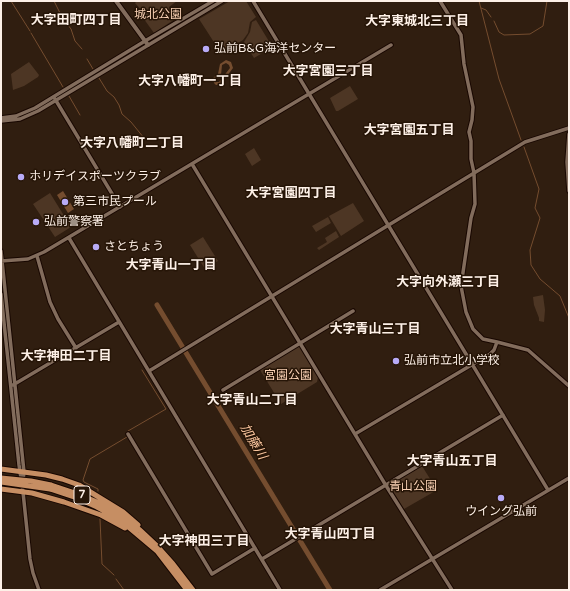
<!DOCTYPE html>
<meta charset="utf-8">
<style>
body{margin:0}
#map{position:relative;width:570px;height:591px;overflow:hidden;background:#301e10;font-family:"Varela Round",sans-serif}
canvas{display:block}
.frame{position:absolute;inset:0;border:2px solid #fdf0e7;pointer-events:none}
</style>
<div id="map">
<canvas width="570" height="591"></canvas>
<div class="frame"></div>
</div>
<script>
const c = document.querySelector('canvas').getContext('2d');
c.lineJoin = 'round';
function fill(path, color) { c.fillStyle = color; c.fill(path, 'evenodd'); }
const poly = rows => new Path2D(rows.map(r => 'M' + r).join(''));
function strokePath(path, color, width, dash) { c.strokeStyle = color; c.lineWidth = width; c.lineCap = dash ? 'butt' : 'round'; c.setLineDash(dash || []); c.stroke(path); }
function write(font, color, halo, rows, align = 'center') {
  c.font = font + ' "Varela Round","Noto Sans JP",sans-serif'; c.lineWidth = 3; c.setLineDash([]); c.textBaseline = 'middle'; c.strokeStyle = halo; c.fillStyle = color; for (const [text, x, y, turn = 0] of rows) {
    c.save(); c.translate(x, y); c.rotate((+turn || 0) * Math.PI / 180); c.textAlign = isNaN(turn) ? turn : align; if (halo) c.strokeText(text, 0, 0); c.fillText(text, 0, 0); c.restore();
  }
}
fill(poly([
 [137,1,177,1,169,7,175,19,154,33,141,15,143,12,135,3],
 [230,1,246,1,256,17,250,22,248,33,243,40,224,51,219,50,199,19],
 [256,20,270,43,271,48,254,58,244,42,250,32,252,22],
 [29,62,39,75,38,77,24,86,13,90,11,74],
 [350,86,358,99,338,111,336,111,330,98],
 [254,148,261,160,252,166,245,154],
 [50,193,71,227,55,237,33,204],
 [353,203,364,221,341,236,329,216],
 [328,217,331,223,316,232,312,226],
 [336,231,339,237,319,250,317,248,327,242,325,238],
 [203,237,218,261,205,269,190,245],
 [543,295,545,310,544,322,539,321,539,318,534,305,533,297],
 [299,346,318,377,317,382,281,404,260,370],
 [422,466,437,490,404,509,389,485]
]), '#4d3624');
fill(poly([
 [226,60,231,62,233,68,221,84,216,85,214,83,213,78,218,74,220,64],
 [226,63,229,65,230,68,219,82,217,82,216,79,221,75,222,65],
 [63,191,74,209,68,213,57,195]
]), '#754d2f');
strokePath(poly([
 [11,1,30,31],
 [54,1,62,17,71,29,75,41,82,49],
 [479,1,499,79,521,140],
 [481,8,486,10,491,17],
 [494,21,499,32,504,35,530,34,543,26,547,1],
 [31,33,63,87],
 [87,59,93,69],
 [99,78,107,91,114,97,119,105,122,114,131,122,144,138],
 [69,96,80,115],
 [524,147,539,189,535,208,540,218,530,250,531,265,540,279,560,296,569,318],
 [128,431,166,409,142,370],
 [98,491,98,489,84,482,83,480,90,459,127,437],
 [100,519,102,564,114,575],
 [116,579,124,590]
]), '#754d2f', 1);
strokePath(poly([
 [157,305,330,590]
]), '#754d2f', 5);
const tertiary = poly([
 [253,1,548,490],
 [440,1,461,35,464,64,473,107,472,120,469,132,471,141,471,159,474,173,475,204,471,218,461,286,466,312,473,329,483,339,497,342,528,350,569,386],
 [55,99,120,207],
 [1,118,16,116,35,108,145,41,213,1],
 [1,121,20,119,38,111,222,1],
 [569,134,567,162,569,191],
 [192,164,385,484,452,590],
 [69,238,280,590],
 [1,251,24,472,23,481],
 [37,256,50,302,58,319,76,348],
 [1,261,28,259,44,252,391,45],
 [1,294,19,465,23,492,30,559,33,573,39,590],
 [149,371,525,142,569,128],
 [13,385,119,322],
 [223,390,353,311],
 [128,434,212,574,255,548],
 [355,434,490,354,494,350,497,342],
 [262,559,503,415],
 [380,590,569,478]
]);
const secondary = poly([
 [116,1,148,45]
]);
const trunk = poly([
 [1,469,46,475,62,479,79,485,123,512,138,525],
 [51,485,78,494,97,502,125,519,140,530,156,545,173,564,193,590],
 [1,489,32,493,64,502,101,515,125,528],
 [50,489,77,498,97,507,119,519,157,551,187,590]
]);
strokePath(tertiary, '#180700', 5.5);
strokePath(secondary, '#180700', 6);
strokePath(trunk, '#180700', 7);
strokePath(tertiary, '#826c5c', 3.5);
strokePath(secondary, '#826c5c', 4);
strokePath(trunk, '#c68e63', 5);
const trunkBridge = poly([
 [1,478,31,481,51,485],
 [1,482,50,489]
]);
strokePath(trunkBridge, '#180700', 7, []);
strokePath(trunkBridge, '#c68e63', 5);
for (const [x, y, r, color] of [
 [206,49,4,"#b8abf7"],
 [21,177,4,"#b8abf7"],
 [65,202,4,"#b8abf7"],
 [36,222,4,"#b8abf7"],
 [96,247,4,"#b8abf7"],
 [396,361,4,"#b8abf7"],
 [501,498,4,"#b8abf7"]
]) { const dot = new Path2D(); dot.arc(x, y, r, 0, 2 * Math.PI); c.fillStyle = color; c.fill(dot); strokePath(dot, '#261507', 1.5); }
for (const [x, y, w] of [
 [82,495,16]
]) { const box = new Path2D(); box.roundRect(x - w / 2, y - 9, w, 18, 3); c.fillStyle = '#261507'; c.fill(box); strokePath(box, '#fdf0e7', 1); }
write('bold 11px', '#fdf0e7', null, [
 ["7",82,495]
]);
write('12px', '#f9d1b4', '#261507', [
 ["城北公園",158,15],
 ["宮園公園",288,376],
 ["青山公園",413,487]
]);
write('12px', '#fdf0e7', '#261507', [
 ["弘前B&G海洋センター",214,49],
 ["ホリデイスポーツクラブ",29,177],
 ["第三市民プール",73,202],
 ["弘前警察署",44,222],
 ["さとちょう",104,247],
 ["弘前市立北小学校",404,361],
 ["ウイング弘前",501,512,"center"]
], 'left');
write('bold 13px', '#fdf0e7', '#261507', [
 ["大字田町四丁目",76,21],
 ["大字東城北三丁目",417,22],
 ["大字宮園三丁目",328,72],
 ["大字八幡町一丁目",190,82],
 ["大字宮園五丁目",409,131],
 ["大字八幡町二丁目",132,144],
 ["大字宮園四丁目",291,194],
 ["大字青山一丁目",171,266],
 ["大字向外瀬三丁目",448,283],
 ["大字青山三丁目",375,330],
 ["大字神田二丁目",66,357],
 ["大字青山二丁目",252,401],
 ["大字青山五丁目",452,462],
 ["大字青山四丁目",330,535],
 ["大字神田三丁目",204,542]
]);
write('italic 13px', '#fac59e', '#261507', [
 ["加藤川",253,442,59]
]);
</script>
